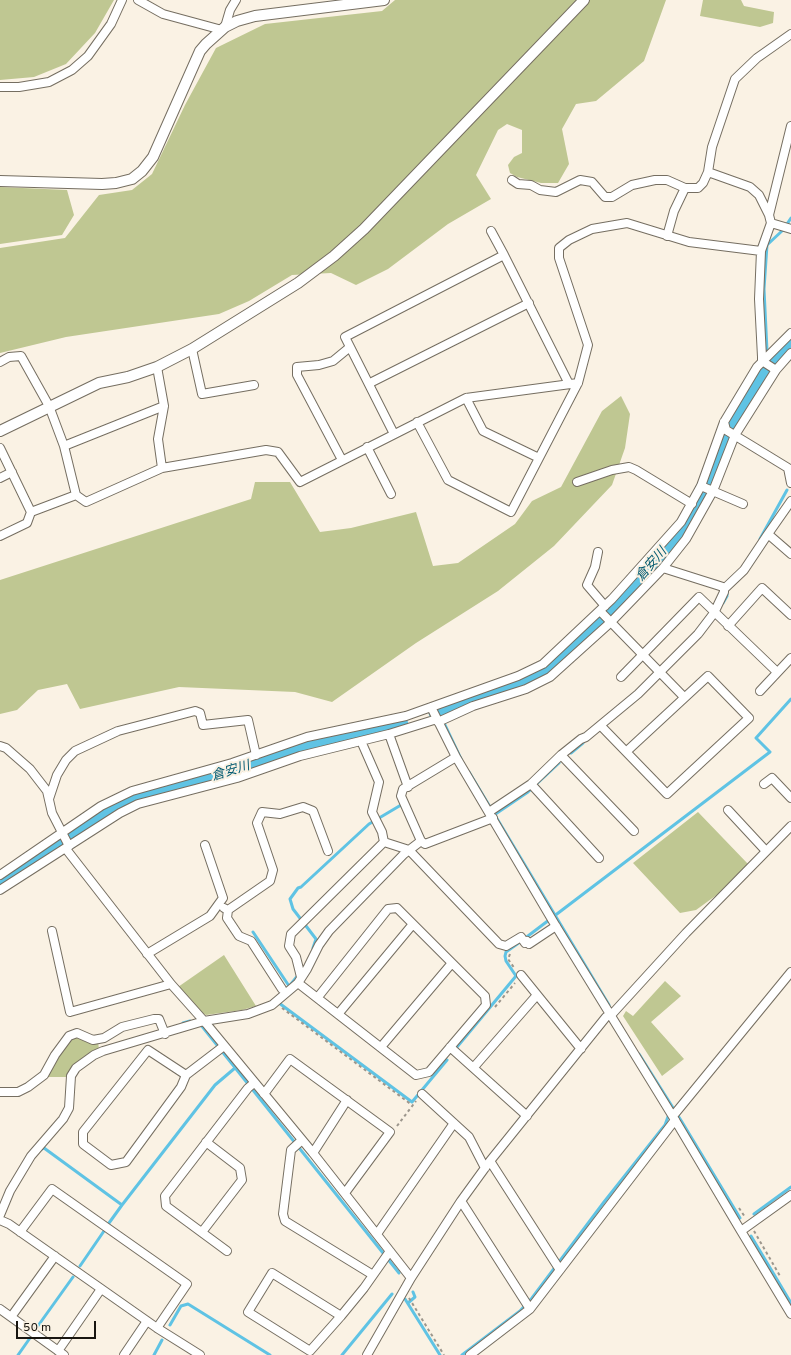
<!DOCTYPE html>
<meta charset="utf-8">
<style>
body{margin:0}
#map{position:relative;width:791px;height:1355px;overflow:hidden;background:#faf2e4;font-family:Overpass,sans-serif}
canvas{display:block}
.scale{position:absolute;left:16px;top:1321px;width:80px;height:18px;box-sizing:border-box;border:2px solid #181510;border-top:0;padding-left:5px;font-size:12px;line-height:14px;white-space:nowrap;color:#181510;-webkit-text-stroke:3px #faf2e4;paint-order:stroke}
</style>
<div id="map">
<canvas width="791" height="1355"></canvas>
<div class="scale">50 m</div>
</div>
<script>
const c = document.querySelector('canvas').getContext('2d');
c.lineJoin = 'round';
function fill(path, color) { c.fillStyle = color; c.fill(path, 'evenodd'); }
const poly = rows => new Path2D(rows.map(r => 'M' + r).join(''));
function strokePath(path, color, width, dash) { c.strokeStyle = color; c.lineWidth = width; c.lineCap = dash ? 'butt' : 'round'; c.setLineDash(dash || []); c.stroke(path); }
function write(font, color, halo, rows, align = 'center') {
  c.font = font + ' Overpass,"Noto Sans JP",sans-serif'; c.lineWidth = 4; c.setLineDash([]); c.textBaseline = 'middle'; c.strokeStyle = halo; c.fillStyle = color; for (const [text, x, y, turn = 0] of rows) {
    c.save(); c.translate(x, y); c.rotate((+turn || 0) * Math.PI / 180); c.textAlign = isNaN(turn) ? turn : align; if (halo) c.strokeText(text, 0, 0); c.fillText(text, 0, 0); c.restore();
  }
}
fill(poly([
 [0,0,114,0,95,33,66,64,34,77,0,80],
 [395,0,666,0,644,61,596,101,576,104,562,129,569,164,558,183,541,183,517,177,510,173,508,165,514,157,522,153,522,130,507,124,498,130,476,175,491,199,448,224,388,269,356,285,331,273,292,275,249,301,219,314,66,337,0,353,0,248,65,238,99,195,132,190,152,174,185,105,216,48,265,24,382,11],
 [703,0,741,0,744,6,774,12,773,23,760,27,700,16],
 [0,187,67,190,74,215,62,235,0,244],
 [621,396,630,414,625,448,612,485,554,546,498,591,416,643,332,702,295,692,179,687,80,709,67,684,38,690,17,710,0,714,0,580,251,499,255,482,290,482,320,532,351,528,416,512,433,566,458,563,515,524,532,501,561,487,602,411],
 [698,812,748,864,718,894,696,910,680,913,633,863],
 [224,955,256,1006,242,1010,206,1015,196,1009,178,987],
 [665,981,681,996,651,1022,684,1059,662,1076,623,1016,626,1011,633,1016],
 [76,1036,98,1041,99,1050,67,1077,46,1077,57,1057,71,1038]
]), '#bfc792');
strokePath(poly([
 [767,351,764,289,767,245,783,230,791,218],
 [760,539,787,490],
 [658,561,662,563],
 [723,603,727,596,727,592],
 [440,712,441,715],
 [444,723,461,759],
 [571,753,583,743],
 [469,772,609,1005],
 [494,815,528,792,559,763],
 [253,932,289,986],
 [524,939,770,752,756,738,791,699],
 [313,948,316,939,293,909,290,899,298,888,301,887,369,824,401,805,403,808],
 [291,984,299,974],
 [279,1003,412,1102,447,1060],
 [183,1023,190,1021],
 [201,1025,399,1273],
 [457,1047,516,976,506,961,505,956,506,952,520,942],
 [639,1054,682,1122,740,1218],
 [40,1150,44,1148,122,1205,215,1085,235,1068],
 [754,1214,791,1187],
 [109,1223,122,1205],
 [751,1236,791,1303],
 [80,1266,104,1231],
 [405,1299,440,1355],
 [408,1303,415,1297,413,1292],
 [170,1325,181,1306,188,1304,270,1355],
 [35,1330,73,1277],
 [18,1355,30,1338],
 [154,1355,162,1340],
 [342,1355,392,1294],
 [462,1355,520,1311,532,1298,604,1202,665,1125,669,1114]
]), '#5fc3e4', 3);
strokePath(poly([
 [438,712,480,696,517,685,538,676,550,668,599,623,658,561,687,523,706,487,726,435,774,360,791,341],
 [72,837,111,808,140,796,235,772,302,747,399,725],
 [0,881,58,845]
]), '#5fc3e4', 19);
const minor = poly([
 [138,0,163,14,222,30],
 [225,27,230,10,236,0],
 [0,87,19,87,49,82,72,70,88,56,111,24,122,0],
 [708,172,750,187,759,195,769,215],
 [512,180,518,184,531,185,540,190,556,192,580,180,592,182,605,197,612,197,632,185,655,180,667,180,685,188],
 [771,223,791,229],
 [491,231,504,255],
 [667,236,674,211,685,188,698,188,703,183,708,172,712,147,735,79,757,58,791,34],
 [192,349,202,394,254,385],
 [0,362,9,357,21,356,49,406,64,446,76,495,86,502,162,468,266,450,278,452,300,482,466,398,578,383],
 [157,367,164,406,158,439,162,468],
 [776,370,762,361,762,357,759,299,761,251,771,223,769,215,791,126],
 [370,383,529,303],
 [466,398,483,431,539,458],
 [417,422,448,480,511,512,578,383,588,345,559,258,559,248,569,240,592,229,627,223,689,242,761,251],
 [724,422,726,430,788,468,791,483],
 [394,434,345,337,504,255,569,384],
 [64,446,164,406],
 [367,447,391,494],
 [0,448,31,512],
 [342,460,297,375,297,367,319,365,333,361,350,347],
 [0,478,12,472],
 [577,482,612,470,629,467,636,470,692,504],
 [701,486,743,504],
 [791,501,768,534,791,554],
 [0,536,27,523,31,512,76,495],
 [598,552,595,567,587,585,605,606],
 [663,568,723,587,724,589],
 [724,589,744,570,768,534],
 [600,611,684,697],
 [728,626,762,588,791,615],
 [621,677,699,597,777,672],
 [760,691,791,658],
 [431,707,456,757,554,923,675,1120,741,1231],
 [438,722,473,706,526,689,550,677,611,622,639,593,663,568,686,539,713,491,735,435,776,370,791,353],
 [601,726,667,794,749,718,708,676,627,751],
 [389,734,408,787],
 [361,741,379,782,372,812,382,832,384,842],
 [0,746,6,748,30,769,47,791,52,813,69,846],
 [561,755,634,831],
 [531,784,599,858],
 [764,784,772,778,791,798],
 [49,799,57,775,66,760,75,751,118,731,195,711,200,713,203,725,248,720,256,755],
 [728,810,766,851],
 [489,812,531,784,561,755,581,739,586,737,638,694,698,634,714,613,724,592,724,589],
 [421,841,401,796,403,789,456,757],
 [66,849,171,984,204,1021,313,1153,411,1278],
 [0,875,101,806,132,791,232,763,307,737,406,716,518,676,543,664,612,599,681,522,701,486,724,422,757,367,791,333],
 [0,890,120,813,138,804,237,778,300,756,389,734,437,719],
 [224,908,228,910,227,918,239,936,251,941,282,989],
 [228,910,270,881,273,870,257,823,262,812,280,814,303,807,313,811,328,851],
 [52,931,70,1012,171,984],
 [147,954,210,916,223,898,205,845],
 [521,975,581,1049],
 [301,977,296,957,289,946,291,934,384,842,409,850,499,944,506,946,521,937,525,943,527,941,529,944,556,926],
 [298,983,416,1075,429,1072,486,1005,485,996,397,908,388,909,318,997],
 [339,1013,413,924],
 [381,1047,452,963],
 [450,1047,527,1116],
 [474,1067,537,995],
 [186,1075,148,1050,83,1132,83,1144,111,1165,126,1162,181,1087,186,1075,224,1046],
 [0,1092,18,1092,28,1087,44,1075,55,1055,69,1036,77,1033,93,1040,104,1038,122,1027,154,1019,159,1019,165,1034],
 [264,1094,290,1059,390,1132,345,1193],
 [422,1094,469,1137,485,1168],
 [673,1116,791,972],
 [302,1140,291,1150,283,1214,285,1221,373,1275],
 [313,1153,347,1100],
 [490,1161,560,1270],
 [791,1195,741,1231,791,1314],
 [461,1201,530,1309],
 [0,1215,10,1191,31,1156,63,1119,69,1108,71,1076,76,1068,94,1055,103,1051,204,1021,248,1014,272,1005,298,983,307,969,319,945,329,931,404,854,421,841,425,844,493,818],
 [0,1220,9,1224,157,1328,200,1355],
 [20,1232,52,1189,187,1284,157,1328],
 [202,1232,242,1180,240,1168,206,1142],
 [377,1234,454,1123],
 [227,1251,166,1206,165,1196,248,1088,254,1083],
 [0,1309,64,1355],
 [341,1316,272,1273,248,1312,310,1351,341,1316,364,1288,390,1251],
 [11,1317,55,1256],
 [58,1351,101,1289],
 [124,1355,147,1321],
 [367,1355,411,1278,461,1201,490,1161,606,1017,613,1013,686,933,791,826],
 [470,1355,530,1309,675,1120]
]);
const tertiary = poly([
 [0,181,102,184,116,183,132,179,142,171,153,157,200,51,206,44,225,27,237,21,255,16,384,0],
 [0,431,99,383,128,377,157,367,192,349,298,283,334,256,364,229,584,0]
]);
strokePath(minor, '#756e61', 10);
strokePath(tertiary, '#756e61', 12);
strokePath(poly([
 [510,954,508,959,515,969],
 [495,1007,515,983],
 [282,1008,412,1105],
 [397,1126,416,1101],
 [739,1208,745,1217],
 [754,1231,780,1276],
 [409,1298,444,1355]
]), '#9c968c', 2, [3, 3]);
strokePath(minor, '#fff', 8);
strokePath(tertiary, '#fff', 10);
write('italic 13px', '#005970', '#faf2e4', [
 ["倉安川",652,565,-49],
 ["倉安川",231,772,-17]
]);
</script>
